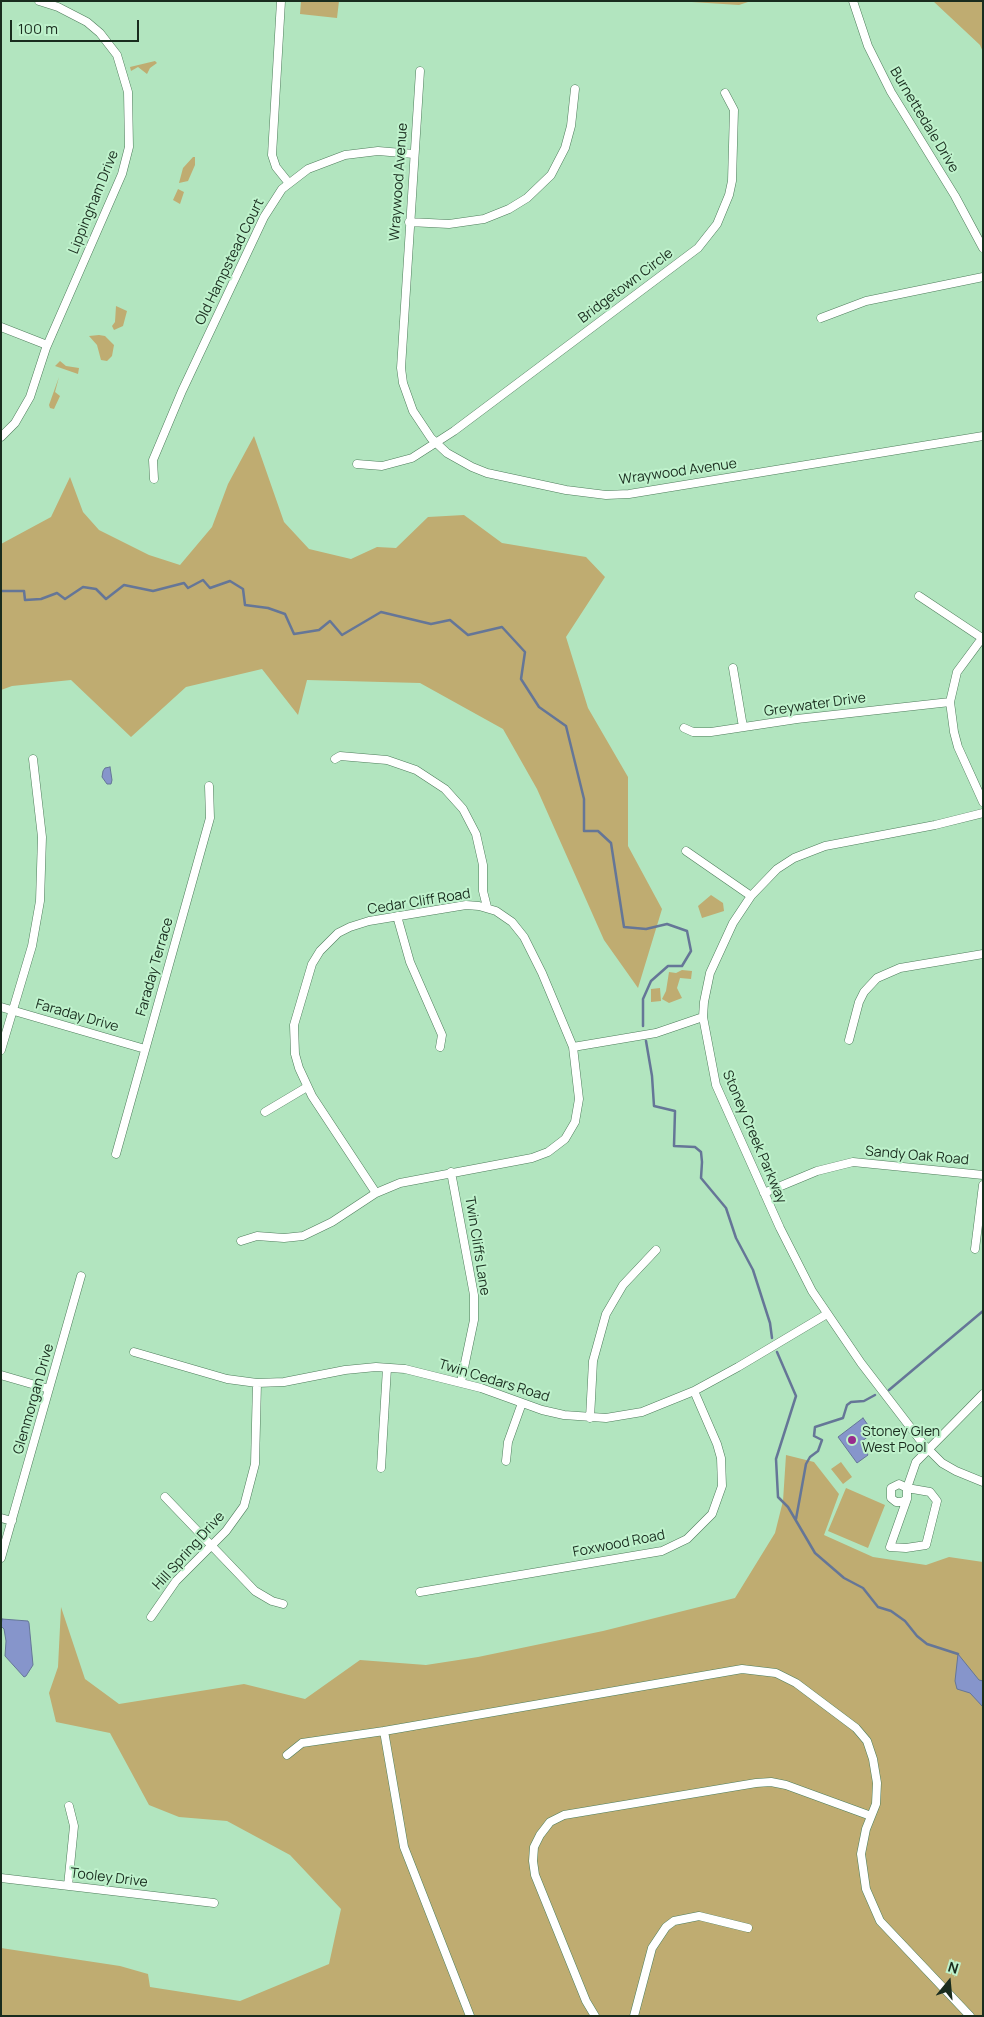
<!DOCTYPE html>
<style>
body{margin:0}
#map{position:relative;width:984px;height:2017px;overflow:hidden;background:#b2e5bf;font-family:Manrope,sans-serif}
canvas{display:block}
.frame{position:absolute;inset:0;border:2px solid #192c1e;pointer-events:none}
.north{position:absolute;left:924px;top:1957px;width:50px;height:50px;-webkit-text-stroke:4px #bff2cc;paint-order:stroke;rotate:17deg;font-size:14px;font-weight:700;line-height:20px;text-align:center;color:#192c1e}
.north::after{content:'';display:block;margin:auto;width:18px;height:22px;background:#192c1e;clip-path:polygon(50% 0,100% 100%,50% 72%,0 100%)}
.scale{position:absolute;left:10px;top:20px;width:129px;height:22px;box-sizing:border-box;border:2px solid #192c1e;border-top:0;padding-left:6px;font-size:15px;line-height:18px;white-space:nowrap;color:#192c1e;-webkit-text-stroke:4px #bff2cc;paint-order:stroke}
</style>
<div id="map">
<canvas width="984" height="2017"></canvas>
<div class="frame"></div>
<div class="north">N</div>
<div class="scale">100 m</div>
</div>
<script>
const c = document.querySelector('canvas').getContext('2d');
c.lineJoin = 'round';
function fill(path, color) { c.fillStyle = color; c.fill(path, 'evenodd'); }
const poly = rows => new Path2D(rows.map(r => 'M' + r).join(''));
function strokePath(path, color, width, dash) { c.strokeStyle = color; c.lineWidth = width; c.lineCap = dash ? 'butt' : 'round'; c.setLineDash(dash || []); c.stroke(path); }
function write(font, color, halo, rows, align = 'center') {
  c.font = font + ' Manrope,sans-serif'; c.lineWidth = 4; c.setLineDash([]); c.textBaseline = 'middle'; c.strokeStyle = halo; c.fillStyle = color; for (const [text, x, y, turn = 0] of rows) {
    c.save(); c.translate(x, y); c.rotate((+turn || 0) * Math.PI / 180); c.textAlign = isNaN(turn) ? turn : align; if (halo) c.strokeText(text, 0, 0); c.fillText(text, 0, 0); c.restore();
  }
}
fill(poly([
 [301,1,339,1,337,18,300,14],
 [676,1,751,1,739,5],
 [933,1,983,1,983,52,980,45],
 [155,61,157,63,150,68,147,74,138,67,131,71,130,67],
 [193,157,195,157,195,165,188,181,179,183,183,168],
 [178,189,184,192,180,204,173,200],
 [116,306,127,311,123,326,114,330,112,326,115,322],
 [99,335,105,336,114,345,112,356,107,361,101,360,97,345,89,336],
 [60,361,66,366,79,368,78,374,55,366],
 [59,377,55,392,60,396,54,409,50,408,49,405],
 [254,436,284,522,309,549,351,559,377,547,396,548,428,517,464,515,502,543,586,557,605,577,566,637,588,708,628,777,628,846,662,909,638,988,604,940,537,789,503,729,420,683,307,680,298,715,262,669,186,687,131,737,71,680,12,686,1,690,1,544,51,517,70,477,83,512,99,530,149,555,180,565,212,527,228,484],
 [711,895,723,903,724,911,702,918,698,906],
 [682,970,692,971,691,979,680,978,677,988,682,998,669,1003,662,999,666,991,669,972,676,973],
 [660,988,661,1001,651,1002,651,989],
 [786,1455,814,1462,839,1494,824,1535,873,1557,926,1565,949,1557,983,1562,983,2016,1,2016,1,1948,120,1966,148,1974,150,1987,240,2001,329,1964,341,1909,290,1855,227,1821,179,1817,149,1805,110,1733,56,1722,49,1693,58,1667,61,1607,85,1679,119,1704,244,1684,305,1699,360,1660,426,1665,478,1657,603,1631,735,1598,775,1533,783,1501],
 [841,1462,852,1477,843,1484,831,1469],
 [846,1488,885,1505,868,1548,828,1531]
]), '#bfac71');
const water = poly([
 [110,767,112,780,111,784,107,784,102,777,103,771,105,768,110,767],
 [863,1418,875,1435,872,1437,870,1435,861,1442,868,1455,857,1463,838,1437,863,1418],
 [2,1619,28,1621,29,1623,33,1665,26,1676,24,1677,5,1656,6,1641,4,1629,1,1626,2,1619],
 [958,1654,979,1680,983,1681,983,1707,970,1693,957,1689,955,1681,958,1654]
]);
fill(water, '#8695cb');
strokePath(water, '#657697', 1);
strokePath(poly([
 [1,591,24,591,25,600,41,599,57,593,65,599,83,587,96,589,106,599,124,585,153,591,184,583,188,588,203,580,210,588,230,581,243,589,245,605,268,608,285,614,294,634,319,630,330,621,342,635,381,612,431,624,450,620,468,635,502,627,525,652,521,679,539,707,566,726,584,799,584,831,598,831,611,843,624,927,646,929,667,924,687,931,691,951,682,966,668,966,651,981,643,999,643,1026],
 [646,1041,652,1076,654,1106,675,1111,674,1146,695,1147,701,1152,702,1162,701,1178,726,1208,736,1238,753,1270,770,1323,772,1338],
 [777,1352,796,1396,776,1459,778,1497,788,1507,815,1553,844,1578,863,1588,878,1607,891,1611,905,1621,917,1636,927,1644,958,1654],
 [889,1390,983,1311],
 [796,1519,806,1464,810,1457,818,1451,822,1440,814,1436,815,1427,843,1418,847,1405,851,1402,864,1401,875,1395]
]), '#657697', 2.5);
const minor = poly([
 [281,1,272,155,276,167,288,182],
 [853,1,868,46,891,92,955,196,983,248],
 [420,71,401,368,403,383,413,411,431,438,447,453,472,467,487,473,566,490,606,495,629,494,983,436],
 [409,222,449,224,484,219,509,209,527,198,551,175,565,148,571,126,575,89],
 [821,318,866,301,983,277],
 [1,327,47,345],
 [1,437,15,423,30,397,46,348,122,174,129,147,128,92,117,55,100,33,87,22,58,7,39,1],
 [357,464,382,466,412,458,454,431,698,248,717,224,729,195,732,181,734,110,725,93],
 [154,479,153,460,182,391,264,217,282,189,308,169,345,155,378,151,414,154],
 [919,596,982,638],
 [983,637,957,672,950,702,954,732,958,747,983,802],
 [733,668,743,727],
 [684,728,693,732,711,732,797,719,950,702],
 [335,759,340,756,387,760,416,770,445,789,463,809,476,834,483,865,483,891,487,907],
 [983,813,935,825,825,846,794,858,777,869,751,896,733,923,710,973,704,1002,703,1017,716,1085,780,1228,812,1291,861,1363,924,1445,942,1463,956,1471,983,1482],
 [686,851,751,896],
 [397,916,410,962,442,1035,440,1047],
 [1,1007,145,1049],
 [849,1040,859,1002,864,992,877,978,900,968,983,954],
 [573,1047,656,1033,703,1017],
 [1,1050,32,946,40,901,42,837,33,759],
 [265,1112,307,1087],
 [116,1154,210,818,209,786],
 [451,1172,474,1295,474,1320,461,1382],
 [764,1193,817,1171,853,1162,983,1175],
 [241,1241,257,1236,284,1238,303,1236,332,1222,376,1193,400,1183,532,1158,548,1152,565,1139,575,1122,579,1099,573,1047,542,973,524,937,512,922,496,911,479,906,466,905,369,921,350,927,338,933,320,951,312,964,294,1025,295,1054,299,1068,312,1096,376,1193],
 [975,1249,983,1185],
 [134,1352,227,1379,257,1383,284,1382,345,1370,376,1367,405,1369,481,1388,542,1410,564,1415,606,1418,642,1412,694,1391,738,1367,827,1314],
 [1,1375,49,1389],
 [590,1418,593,1361,606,1314,623,1285,656,1250],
 [506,1461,508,1442,522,1403],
 [381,1468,387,1368],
 [165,1497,255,1591,272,1601,283,1604],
 [907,1499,890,1547,906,1548,926,1545,937,1501,930,1492,907,1488,907,1499,902,1502,896,1502,891,1498,891,1488,899,1484,907,1488,916,1462,983,1394],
 [1,1518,12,1521],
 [1,1558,81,1276],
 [420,1592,662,1551,687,1539,712,1514,722,1486,721,1458,717,1444,694,1391],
 [151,1617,176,1581,226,1531,244,1506,255,1464,257,1383],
 [287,1755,302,1743,384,1731],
 [1,1878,214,1903],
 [68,1886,74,1826,69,1806],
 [470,2016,404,1847,384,1731,742,1669,776,1673,796,1683,856,1728,867,1741,873,1759,877,1783,876,1804,866,1829,861,1854,866,1889,880,1921,970,2016],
 [595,2016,586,2001,535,1875,533,1861,534,1847,540,1835,550,1822,564,1815,756,1783,771,1782,786,1785,871,1816],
 [634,2016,652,1948,666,1927,674,1921,699,1916,748,1928]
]);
strokePath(minor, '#4e7d5b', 9);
strokePath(minor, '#fff', 8);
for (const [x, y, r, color] of [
 [852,1440,5,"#982c8d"]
]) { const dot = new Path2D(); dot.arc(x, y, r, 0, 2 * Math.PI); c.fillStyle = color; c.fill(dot); strokePath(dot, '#bff2cc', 2); }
write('14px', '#192c1e', '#bff2cc', [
 ["Burnettedale Drive",924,120,59],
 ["Wraywood Avenue",399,182,-86],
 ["Lippingham Drive",94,202,-68],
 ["Old Hampstead Court",230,262,-64],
 ["Bridgetown Circle",626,286,-37],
 ["Wraywood Avenue",678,472,-8],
 ["Greywater Drive",815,705,-8],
 ["Cedar Cliff Road",419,902,-9],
 ["Faraday Terrace",155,967,-74],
 ["Faraday Drive",77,1016,16],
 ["Stoney Creek Parkway",754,1137,67],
 ["Sandy Oak Road",917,1156,5],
 ["Twin Cliffs Lane",477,1246,81],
 ["Twin Cedars Road",494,1381,17],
 ["Glenmorgan Drive",34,1399,-74],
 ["Foxwood Road",619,1544,-11],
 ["Hill Spring Drive",189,1551,-48],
 ["Tooley Drive",109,1878,7]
]);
write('14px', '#192c1e', '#bff2cc', [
 ["Stoney Glen",862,1432],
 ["West Pool",862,1448]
], 'left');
</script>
